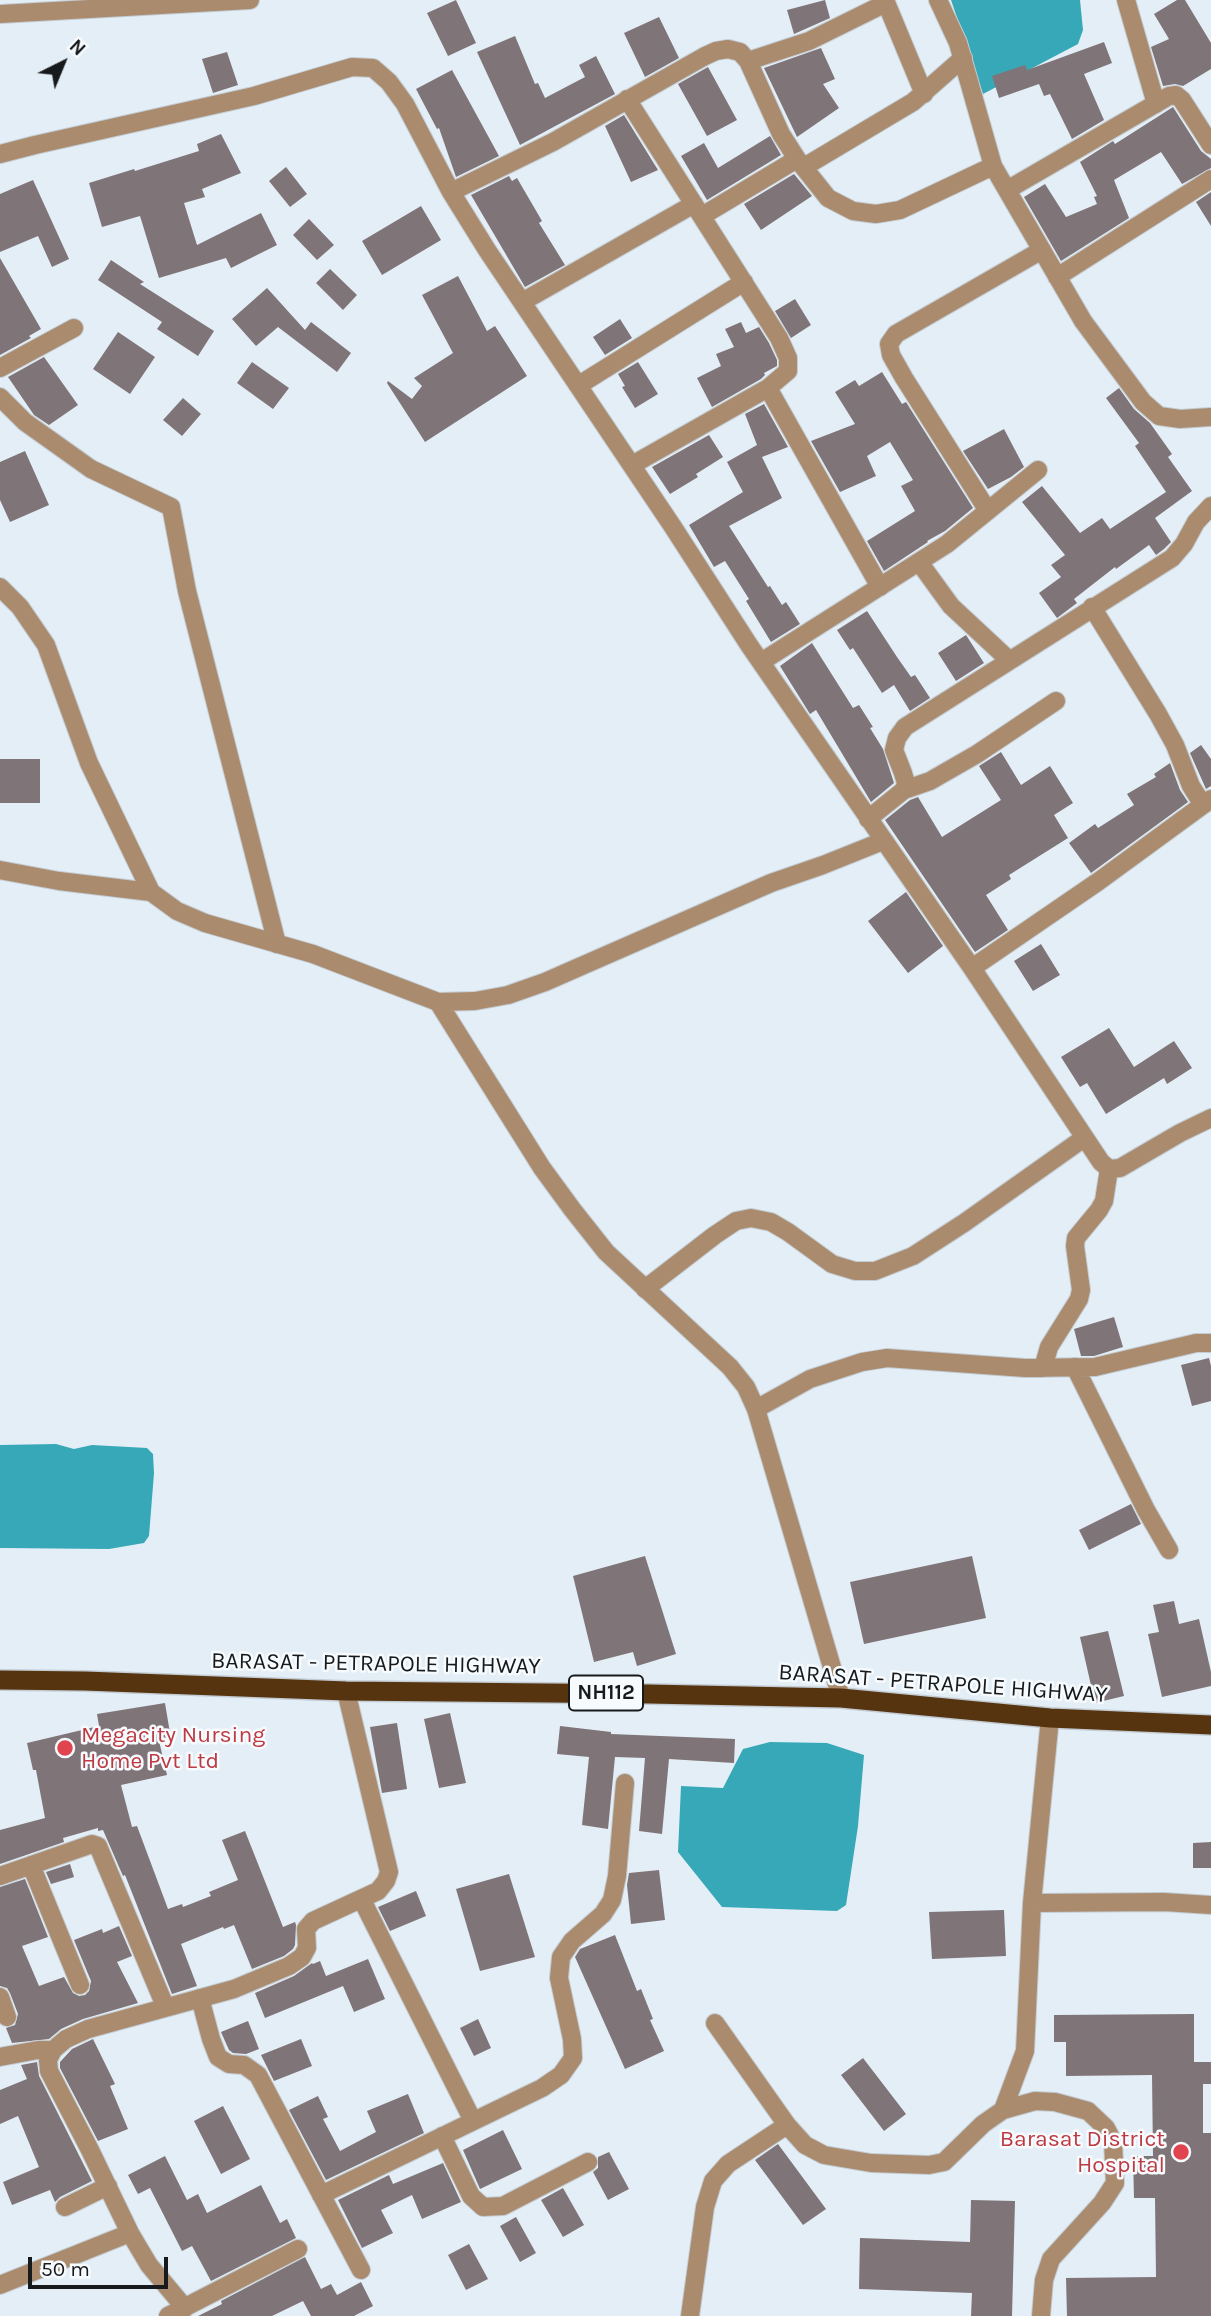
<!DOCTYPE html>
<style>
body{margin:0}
#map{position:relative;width:1211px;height:2316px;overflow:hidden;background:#e4eef6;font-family:Karla,sans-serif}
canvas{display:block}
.north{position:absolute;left:28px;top:28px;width:70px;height:70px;-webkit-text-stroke:5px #f7fbfe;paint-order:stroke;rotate:43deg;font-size:19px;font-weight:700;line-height:28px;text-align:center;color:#171a1d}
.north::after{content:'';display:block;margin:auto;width:24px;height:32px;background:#171a1d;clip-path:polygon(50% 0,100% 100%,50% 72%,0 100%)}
.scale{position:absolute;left:28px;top:2257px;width:140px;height:32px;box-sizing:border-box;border:4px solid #171a1d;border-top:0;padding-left:9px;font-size:21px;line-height:24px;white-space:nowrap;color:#171a1d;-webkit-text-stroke:5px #f7fbfe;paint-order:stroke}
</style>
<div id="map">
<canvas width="1211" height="2316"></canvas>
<div class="north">N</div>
<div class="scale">50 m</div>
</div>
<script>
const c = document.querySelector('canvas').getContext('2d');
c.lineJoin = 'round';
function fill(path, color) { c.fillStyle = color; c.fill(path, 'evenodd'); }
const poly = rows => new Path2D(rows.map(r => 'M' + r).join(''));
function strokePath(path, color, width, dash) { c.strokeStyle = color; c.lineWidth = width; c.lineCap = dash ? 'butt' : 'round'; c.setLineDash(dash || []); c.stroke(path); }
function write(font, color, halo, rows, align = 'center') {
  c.font = font + ' Karla,sans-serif'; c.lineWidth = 5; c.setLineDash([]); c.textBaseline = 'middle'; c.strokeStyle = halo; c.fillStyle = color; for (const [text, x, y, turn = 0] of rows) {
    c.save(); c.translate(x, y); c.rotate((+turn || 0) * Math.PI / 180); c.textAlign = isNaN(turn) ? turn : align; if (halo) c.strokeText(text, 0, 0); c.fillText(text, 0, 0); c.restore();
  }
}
fill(poly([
 [951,0,1080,0,1083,30,1078,44,983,94],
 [56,1444,74,1449,92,1445,147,1448,153,1454,154,1473,149,1536,144,1543,109,1549,0,1548,0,1445],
 [770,1742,827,1743,864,1755,858,1826,846,1905,837,1911,722,1907,678,1852,681,1786,723,1788,743,1749]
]), '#37a8b8');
fill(poly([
 [456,0,476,43,448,56,427,13],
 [825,0,830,18,794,34,787,10],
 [1177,0,1185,0,1211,43,1211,69,1183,86,1175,84,1163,86,1151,47,1169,39,1154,14],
 [659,17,679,58,645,77,624,33],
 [515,36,535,84,538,83,545,98,585,77,579,65,596,56,615,94,520,145,477,52],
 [1104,42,1112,63,1084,74,1104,120,1072,139,1050,94,1044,96,1039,84,999,98,992,76,1025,65,1027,70],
 [821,48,835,79,823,84,839,108,797,137,764,68],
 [227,52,238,85,213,93,202,59],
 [708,67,737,120,707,136,678,84],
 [452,70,499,156,456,177,439,128,437,129,416,89],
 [1173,107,1201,151,1211,159,1211,168,1182,184,1161,152,1114,180,1129,218,1061,261,1024,197,1045,184,1066,217,1097,204,1094,197,1097,196,1080,162,1113,141,1115,144],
 [624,115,658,170,631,182,605,126],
 [221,134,241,173,202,189,205,197,184,203,197,245,261,213,277,245,231,268,226,258,159,278,140,216,102,227,89,183,134,169,135,171,199,151,197,144],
 [770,136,781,155,707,200,681,156,704,143,718,168],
 [286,167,307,194,290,207,269,181],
 [794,174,812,196,761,230,744,204],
 [509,176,512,181,517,178,542,221,539,223,565,265,525,287,471,195],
 [33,180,69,259,52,267,38,236,0,252,0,194],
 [1211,192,1211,226,1196,202],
 [421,206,441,240,382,275,362,241],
 [309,219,334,245,317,260,293,235],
 [0,258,41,329,29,336,31,338,0,355],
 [111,260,144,282,140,284,214,331,198,356,157,329,162,322,98,280],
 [330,269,357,295,343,310,316,283],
 [458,276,487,331,495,326,527,376,425,442,387,383,388,381,412,399,422,386,414,378,453,353,422,295],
 [267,288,305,330,311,322,351,353,337,372,278,327,256,346,232,319],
 [795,299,811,325,791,338,775,311],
 [620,319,632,338,605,355,593,337],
 [741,322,746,333,759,327,769,343,777,360,777,366,764,373,765,375,761,379,712,407,697,378,721,366,716,354,734,347,725,329],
 [118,332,155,357,130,394,93,369],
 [44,357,78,405,49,425,34,415,8,377],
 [252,362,289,388,273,409,237,383],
 [638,362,658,394,635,408,622,387,625,386,618,374],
 [882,372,902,404,906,402,973,508,945,531,927,541,928,542,884,571,867,541,915,511,901,486,913,480,890,442,867,456,876,476,840,492,811,441,855,424,835,392,855,380,859,386],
 [1119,388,1134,409,1150,423,1172,454,1168,457,1192,491,1155,518,1171,542,1164,549,1156,555,1149,545,1116,569,1115,567,1074,599,1077,603,1057,618,1039,593,1061,577,1051,565,1065,555,1022,502,1042,486,1080,533,1102,518,1110,529,1166,492,1135,446,1139,443,1106,398],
 [183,398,201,414,182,436,163,420],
 [764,404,788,447,762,457,782,498,729,526,768,587,770,586,782,605,786,602,800,624,771,642,746,601,749,599,725,561,714,567,689,525,743,492,727,462,757,445,745,414],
 [1004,429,1024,467,1011,477,988,489,963,451],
 [709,435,723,457,696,474,698,477,670,494,652,467],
 [25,451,49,505,10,522,0,500,0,462],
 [867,611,897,657,911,677,915,675,930,698,910,711,894,685,882,693,853,648,850,650,837,630],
 [966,635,984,663,956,681,938,653],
 [812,643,853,708,859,705,873,727,870,728,883,749,894,783,871,802,816,710,810,714,780,666],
 [1201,745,1211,759,1211,786,1206,789,1190,753],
 [1001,752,1021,785,1050,766,1073,803,1054,815,1068,838,1009,875,1011,879,986,895,1008,930,975,952,885,820,910,800,918,797,942,837,1001,800,979,766],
 [0,759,40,759,40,803,0,803],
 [1170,763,1180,790,1188,802,1091,873,1069,843,1095,824,1098,828,1134,805,1127,794,1156,777,1154,774],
 [906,892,943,946,908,973,868,921],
 [1041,944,1060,975,1033,991,1014,961],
 [1109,1028,1134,1067,1174,1041,1192,1068,1167,1084,1164,1078,1106,1114,1087,1083,1080,1087,1061,1057],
 [1114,1317,1123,1347,1094,1356,1081,1356,1074,1329],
 [1209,1358,1211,1366,1211,1401,1192,1406,1181,1365],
 [1131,1504,1141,1524,1089,1550,1079,1530],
 [645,1556,676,1654,637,1666,633,1652,594,1662,573,1576],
 [972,1556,986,1618,864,1644,850,1582],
 [1174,1601,1179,1624,1199,1619,1211,1672,1211,1686,1162,1697,1148,1634,1159,1632,1153,1605],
 [1108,1631,1124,1696,1095,1703,1080,1637],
 [165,1703,171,1739,159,1741,167,1775,121,1785,132,1827,137,1826,168,1909,182,1904,183,1907,211,1896,209,1892,238,1880,222,1840,245,1831,283,1927,295,1922,296,1925,295,1945,293,1949,284,1956,252,1969,234,1925,224,1929,223,1927,181,1944,197,1986,172,1994,125,1875,123,1876,103,1830,98,1831,98,1828,63,1838,64,1842,0,1864,0,1830,45,1818,36,1770,33,1770,27,1743,99,1726,97,1714],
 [450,1713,466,1783,439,1788,424,1719],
 [397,1723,407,1789,382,1793,370,1727],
 [560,1726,611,1732,611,1734,735,1739,734,1763,669,1759,662,1834,639,1831,645,1758,615,1757,608,1829,582,1825,589,1757,557,1754],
 [1211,1842,1211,1868,1193,1868,1193,1843],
 [70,1864,74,1877,51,1884,46,1872],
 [659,1870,665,1920,631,1924,627,1885,629,1873],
 [509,1874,535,1957,480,1971,456,1889],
 [25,1879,48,1937,22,1946,39,1986,64,1977,73,1993,79,1996,85,1995,89,1991,91,1981,74,1940,102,1929,103,1933,119,1926,132,1956,117,1962,138,2003,83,2019,61,2029,49,2039,12,2043,6,2028,15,2025,18,2014,10,1993,7,1988,0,1986,0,1887],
 [416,1891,426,1916,390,1931,378,1907],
 [1004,1910,1006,1956,932,1959,929,1912],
 [615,1935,637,1991,641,1989,653,2019,650,2020,664,2051,625,2069,575,1957,580,1949],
 [368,1959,385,1999,354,2012,343,1986,265,2018,255,1993,294,1976,312,1963,313,1964,320,1961,326,1976],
 [1194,2014,1194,2062,1211,2062,1211,2084,1203,2084,1203,2133,1211,2133,1211,2316,1067,2316,1066,2278,1156,2277,1155,2198,1134,2198,1133,2156,1153,2156,1152,2075,1066,2076,1066,2042,1054,2042,1054,2015],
 [478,2019,491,2048,474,2056,460,2028],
 [248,2021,259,2049,246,2054,233,2053,229,2050,221,2032],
 [93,2039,115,2084,110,2086,128,2129,98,2141,60,2068,60,2062,72,2049],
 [301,2039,312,2066,274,2081,261,2055],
 [863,2058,906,2114,884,2131,841,2075],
 [37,2062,39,2076,92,2181,60,2197,55,2202,50,2190,12,2205,3,2182,39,2167,18,2116,0,2124,0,2090,27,2079,21,2065],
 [408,2094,424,2133,326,2180,289,2110,318,2096,328,2117,323,2119,340,2151,376,2132,367,2111],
 [223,2106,250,2159,221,2174,194,2121],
 [503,2130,522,2169,480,2189,463,2150],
 [778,2144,826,2209,803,2225,755,2160],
 [609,2152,629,2189,608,2200,593,2172,598,2168,598,2157],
 [165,2156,187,2200,198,2194,207,2213,261,2185,280,2223,287,2219,296,2238,211,2281,192,2246,182,2251,150,2188,138,2194,128,2175],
 [443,2163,461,2202,422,2219,412,2195,381,2210,393,2233,362,2248,338,2200,389,2175,393,2184],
 [563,2188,584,2225,563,2237,541,2200],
 [971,2200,1015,2201,1012,2316,971,2316,972,2293,859,2289,860,2238,970,2242],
 [516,2217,536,2253,520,2262,500,2226],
 [469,2244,488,2279,466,2290,448,2255],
 [305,2257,321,2289,331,2284,337,2295,361,2282,373,2306,354,2316,311,2316,303,2301,272,2316,198,2316,222,2304,221,2301]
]), '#7f7478');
const minor = poly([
 [885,0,924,94],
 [938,0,958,43,993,166,1083,321,1143,402,1159,416,1180,419,1211,417],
 [1126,0,1156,104],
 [0,14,250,0],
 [748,61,809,41,886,3],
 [627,99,779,338,788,358,788,371,768,388,632,465],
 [0,154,35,145,254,96,352,67,373,68,389,82,405,104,451,192,487,250,673,527,749,645,972,968,1101,1162,1109,1169,1120,1168,1180,1133,1211,1118],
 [804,167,913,102,963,58],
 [1007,190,1169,96,1176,95,1182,100,1211,145],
 [451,192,553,142,705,56,716,51,728,49,740,52,748,61,781,134,797,159,828,198,853,211,876,214,900,210,993,166],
 [702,216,797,159],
 [1057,277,1211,179],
 [522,302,694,204],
 [0,368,74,328],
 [579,385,744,282],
 [768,388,880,587],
 [0,397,25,422,91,469,171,507,187,591,277,944],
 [988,511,904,378,891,355,889,344,896,334,1042,250],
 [919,562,951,606,1009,660],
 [1092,607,1158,714,1175,745,1191,786,1203,805],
 [761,662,947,544,1038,470],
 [904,790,930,781,977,754,1056,701],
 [868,819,904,790,906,783,903,773,894,750,897,738,905,727,1172,558,1184,544,1196,522,1211,506],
 [972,968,1099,881,1211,799],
 [645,1289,715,1235,736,1221,751,1218,771,1222,788,1232,832,1264,855,1271,875,1271,913,1256,964,1223,1084,1138],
 [1075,1367,1146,1510,1169,1550],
 [1043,1368,1049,1347,1079,1299,1081,1290,1075,1246,1076,1238,1099,1210,1104,1201,1109,1169],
 [756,1409,810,1379,862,1362,887,1358,1025,1368,1095,1367,1196,1343,1211,1343],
 [31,1865,80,1985],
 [0,1876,92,1844,98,1846,165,2006],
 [362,1900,473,2121],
 [1032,1903,1164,1902,1211,1905],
 [0,1997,7,2017],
 [200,1998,211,2039,218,2057,229,2064,244,2065,258,2075,361,2270],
 [715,2023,787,2125,805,2145,824,2155,871,2163,929,2165,944,2162,983,2124,1003,2110,1035,2101,1055,2102,1088,2111,1106,2128,1113,2142,1115,2183,1102,2203,1051,2259,1044,2280,1041,2316],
 [0,2057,38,2050,53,2050],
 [1003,2110,1025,2051,1032,1903,1050,1718],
 [442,2136,471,2196,483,2207,503,2206,588,2162],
 [321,2195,542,2088,561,2075,573,2058,572,2039,559,1978,561,1957,572,1941,603,1914,612,1900,617,1876,625,1783],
 [65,2207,108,2186],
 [0,2285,130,2233],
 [185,2308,149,2265,130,2233,90,2150,49,2071,48,2060,53,2050,66,2039,88,2029,234,1989,289,1966,302,1957,307,1948,306,1929,313,1921,378,1891,386,1881,389,1872,346,1691],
 [168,2316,298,2249],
 [690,2316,705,2207,713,2181,728,2164,787,2125]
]);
const tertiary = poly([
 [0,587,20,607,46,645,89,763,151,892,177,911,205,923,313,954,438,1002,475,1001,508,995,545,982,771,883,823,865,883,841],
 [0,870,59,881,151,892],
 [438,1002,542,1168,572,1209,606,1252,730,1367,746,1387,756,1409,841,1698]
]);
const trunk = poly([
 [0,1680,85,1681,346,1691,649,1694,841,1698,1050,1718,1211,1725]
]);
strokePath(minor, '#c3ccd3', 20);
strokePath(tertiary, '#c3ccd3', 20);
strokePath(trunk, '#c3ccd3', 22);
strokePath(minor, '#ab8b6e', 18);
strokePath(tertiary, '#ab8b6e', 18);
strokePath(trunk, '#563410', 19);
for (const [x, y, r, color] of [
 [65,1748,9,"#e0444e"],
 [1181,2152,9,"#e0444e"]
]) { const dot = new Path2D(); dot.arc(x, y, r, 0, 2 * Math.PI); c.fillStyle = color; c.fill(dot); strokePath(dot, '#f7fbfe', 2.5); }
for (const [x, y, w] of [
 [606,1693,74]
]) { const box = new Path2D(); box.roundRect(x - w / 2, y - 17.5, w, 35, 5); c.fillStyle = '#f7fbfe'; c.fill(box); strokePath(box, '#171a1d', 2); }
write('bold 21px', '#171a1d', null, [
 ["NH112",606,1693]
]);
write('23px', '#171a1d', '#f7fbfe', [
 ["BARASAT - PETRAPOLE HIGHWAY",376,1664,1],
 ["BARASAT - PETRAPOLE HIGHWAY",943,1684,4]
]);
write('23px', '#be3a42', '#f7fbfe', [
 ["Megacity Nursing",81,1735],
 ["Home Pvt Ltd",81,1761],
 ["Barasat District",1165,2139,"right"],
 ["Hospital",1165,2165,"right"]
], 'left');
</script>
